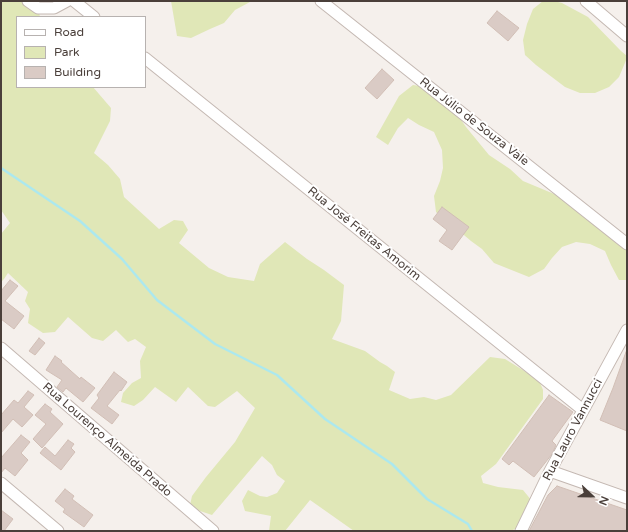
<!DOCTYPE html>
<meta charset="utf-8">
<style>
body{margin:0}
#map{position:relative;width:628px;height:532px;overflow:hidden;background:#f5f0ec;font-family:"Varela Round",sans-serif}
canvas{display:block}
.frame{position:absolute;inset:0;border:2px solid #4a3f3a;pointer-events:none}
.legend{position:absolute;left:16px;top:16px;width:130px;height:72px;box-sizing:border-box;background:#fff;border:1px solid #b7b2b0;margin:0;padding:5px 7px;list-style:none;font-size:12px;color:#4a3f3a}
.legend li{display:flex;align-items:center;gap:8px;height:20px}
.legend b{width:20px;border:1px solid #b7b2b0}
.north{position:absolute;left:572px;top:476px;width:40px;height:40px;-webkit-text-stroke:3px #fff;paint-order:stroke;rotate:112deg;font-size:11px;font-weight:700;line-height:16px;text-align:center;color:#4a3f3a}
.north::after{content:'';display:block;margin:auto;width:14px;height:18px;background:#4a3f3a;clip-path:polygon(50% 0,100% 100%,50% 72%,0 100%)}
</style>
<div id="map">
<canvas width="628" height="532"></canvas>
<div class="frame"></div>
<ul class="legend">
<li><b style="height:5px;background:#fff"></b>Road</li>
<li><b style="height:11px;background:#e0e7b7"></b>Park</li>
<li><b style="height:11px;background:#dacbc5"></b>Building</li>
</ul>
<div class="north">N</div>
</div>
<script>
const c = document.querySelector('canvas').getContext('2d');
c.lineJoin = 'round';
function fill(path, color) { c.fillStyle = color; c.fill(path, 'evenodd'); }
const poly = rows => new Path2D(rows.map(r => 'M' + r).join(''));
function strokePath(path, color, width, dash) { c.strokeStyle = color; c.lineWidth = width; c.lineCap = dash ? 'butt' : 'round'; c.setLineDash(dash || []); c.stroke(path); }
function write(font, color, halo, rows, align = 'center') {
  c.font = font + ' "Varela Round",sans-serif'; c.lineWidth = 4; c.setLineDash([]); c.textBaseline = 'middle'; c.strokeStyle = halo; c.fillStyle = color; for (const [text, x, y, turn = 0] of rows) {
    c.save(); c.translate(x, y); c.rotate((+turn || 0) * Math.PI / 180); c.textAlign = isNaN(turn) ? turn : align; if (halo) c.strokeText(text, 0, 0); c.fillText(text, 0, 0); c.restore();
  }
}
fill(poly([
 [1,1,28,1,38,8,40,17,17,17,17,87,93,87,111,108,110,121,94,153,108,165,120,179,124,197,159,229,174,220,183,221,188,230,179,243,209,268,228,277,254,281,260,264,285,242,307,259,324,270,344,285,341,321,332,339,365,351,380,362,387,366,395,372,389,390,410,399,424,397,436,400,451,395,490,357,505,359,539,380,543,390,543,399,496,464,481,476,483,483,498,487,523,490,532,501,518,528,510,531,354,531,310,500,285,531,269,531,271,516,245,511,242,501,248,490,260,496,267,497,277,493,285,481,277,475,272,465,262,456,212,515,200,511,190,505,192,496,206,477,235,442,255,408,237,391,215,407,208,406,188,387,176,402,155,387,143,400,134,406,121,402,123,393,132,383,141,378,140,361,146,347,135,339,128,342,116,330,103,341,92,338,68,317,55,332,43,333,28,323,30,309,25,301,28,292,8,273,4,279,1,282,1,234,10,223,1,210],
 [171,1,249,1,250,2,235,10,224,23,210,29,191,38,177,36],
 [543,1,554,1,562,3,588,17,621,51,627,56,627,58,619,77,609,87,595,93,580,93,565,87,536,65,525,55,523,40,527,24,533,9],
 [413,85,426,87,444,95,466,127,489,155,510,169,523,181,583,206,627,247,627,280,619,280,611,265,605,251,590,244,576,242,562,247,552,258,544,269,529,277,494,263,482,249,471,241,458,230,446,222,436,212,434,196,440,181,443,168,442,150,434,132,419,125,408,118,398,128,388,145,376,137,399,96]
]), '#e0e7b7');
strokePath(poly([
 [1,168,80,221,122,259,157,300,215,344,277,375,325,419,392,464,427,499,468,524,472,531]
]), '#ace8ee', 2.5);
const building = poly([
 [497,11,519,28,508,41,487,23,497,11],
 [382,69,394,80,377,99,365,88,382,69],
 [442,207,469,227,452,250,439,241,447,230,433,219,442,207],
 [10,280,18,286,5,301,24,316,14,329,1,319,1,291,10,280],
 [39,338,45,343,35,355,29,351,39,338],
 [626,352,627,352,627,431,600,420,613,388,626,352],
 [55,356,62,361,61,362,80,379,81,377,95,388,83,402,66,388,63,392,57,387,62,380,46,370,55,356],
 [114,372,127,382,121,391,120,390,107,406,119,415,112,424,91,408,99,398,97,395,114,372],
 [28,391,34,395,24,407,33,415,22,427,13,419,1,433,1,415,14,400,18,403,28,391],
 [549,395,573,412,552,441,556,445,552,454,534,477,513,461,509,465,502,459,549,395],
 [45,404,52,409,50,412,63,424,42,448,33,439,46,424,35,415,45,404],
 [21,435,30,442,21,453,28,460,15,476,5,468,1,473,1,458,21,435],
 [68,440,74,444,71,448,75,452,61,470,40,453,45,447,55,456,68,440],
 [557,486,627,510,627,531,529,531,548,495,557,486],
 [65,489,74,496,72,499,93,515,84,527,63,512,65,509,55,501,65,489],
 [1,510,13,519,4,531,1,531,1,510]
]);
fill(building, '#dacbc5');
strokePath(building, '#d1beb5', 1);
const minor = poly([
 [28,1,38,8,54,8,67,1],
 [74,1,94,17],
 [321,1,627,244],
 [586,1,627,36],
 [145,58,583,410],
 [1,348,213,531],
 [550,471,627,498],
 [1,483,58,531],
 [521,531,550,471,627,330]
]);
strokePath(minor, '#c4b8b2', 13);
strokePath(minor, '#fff', 11);
write('12px', '#4a3f3a', '#fff', [
 ["Rua Jùlio de Souza Vale",474,122,38],
 ["Rua José Freitas Amorim",364,234,39],
 ["Rua Lauro Vannucci",573,430,-62],
 ["Rua Lourenço Almeida Prado",107,440,41]
]);
</script>
